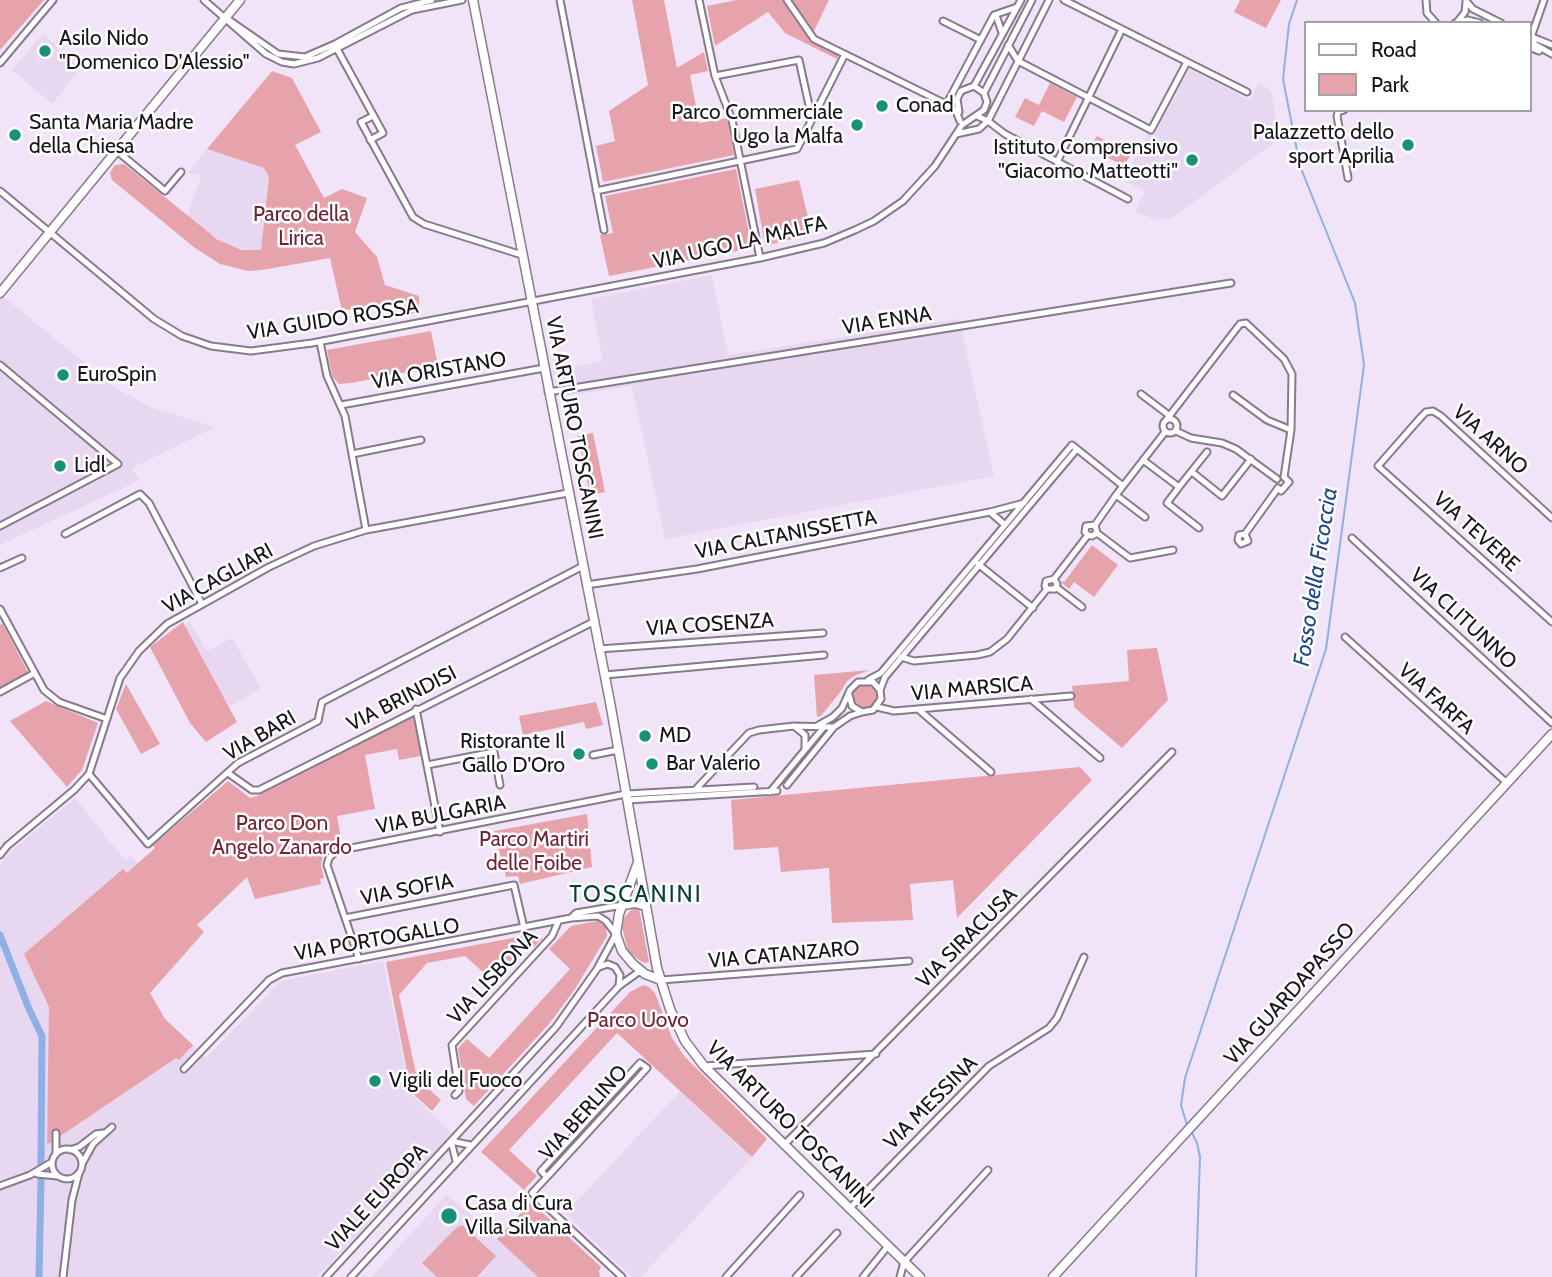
<!DOCTYPE html>
<style>
body{margin:0}
#map{position:relative;width:1552px;height:1277px;overflow:hidden;background:#f1e4f8;font-family:Cabin,sans-serif}
canvas{display:block}
.legend{position:absolute;left:1304px;top:21px;width:228px;height:91px;box-sizing:border-box;background:#fff;border:2px solid #a3a1a4;margin:0;padding:9px 12px;list-style:none;font-size:21px;color:#18141b}
.legend li{display:flex;align-items:center;gap:14px;height:35px}
.legend b{width:35px;border:2px solid #a3a1a4}
</style>
<div id="map">
<canvas width="1552" height="1277"></canvas>
<ul class="legend">
<li><b style="height:9px;background:#fff"></b>Road</li>
<li><b style="height:19px;background:#e6a3ac"></b>Park</li>
</ul>
</div>
<script>
const c = document.querySelector('canvas').getContext('2d');
c.lineJoin = 'round';
function fill(path, color) { c.fillStyle = color; c.fill(path, 'evenodd'); }
const poly = rows => new Path2D(rows.map(r => 'M' + r).join(''));
function strokePath(path, color, width, dash) { c.strokeStyle = color; c.lineWidth = width; c.lineCap = dash ? 'butt' : 'round'; c.setLineDash(dash || []); c.stroke(path); }
function write(font, color, halo, rows, align = 'center') {
  c.font = font + ' Cabin,sans-serif'; c.lineWidth = 5; c.setLineDash([]); c.textBaseline = 'middle'; c.strokeStyle = halo; c.fillStyle = color; for (const [text, x, y, turn = 0] of rows) {
    c.save(); c.translate(x, y); c.rotate((+turn || 0) * Math.PI / 180); c.textAlign = isNaN(turn) ? turn : align; if (halo) c.strokeText(text, 0, 0); c.fillText(text, 0, 0); c.restore();
  }
}
fill(poly([
 [43,33,80,69,52,104,12,70],
 [1189,69,1250,100,1259,83,1271,90,1279,139,1172,218,1157,220,1135,212,1145,192,1123,180,1149,131,1155,134],
 [207,149,264,168,269,177,261,250,251,251,227,245,208,233,187,216,201,176,188,173,189,171],
 [712,275,728,355,959,319,994,476,665,539,632,386,558,397,553,371,603,361,591,299],
 [0,294,116,388,152,408,215,427,132,468,140,480,0,545],
 [190,622,207,651,232,638,261,688,229,707,185,625],
 [75,798,125,860,131,856,204,932,150,993,165,1019,206,1058,281,981,383,961,411,1094,452,1134,317,1277,0,1277,0,865,9,853],
 [680,1091,752,1157,641,1277,632,1277,565,1214],
 [447,1194,497,1239,538,1277,371,1277]
]), '#e8d7f1');
fill(poly([
 [0,0,44,0,0,50],
 [632,0,664,0,677,68,704,52,708,71,690,75,699,123,727,118,734,155,603,182,596,146,615,141,609,111,648,85],
 [737,0,785,0,810,40,839,54,837,59,785,33,768,12,715,46,707,6],
 [791,0,829,0,814,31,810,28],
 [1240,0,1281,0,1266,28,1234,12],
 [272,71,292,78,321,132,295,145,324,198,342,189,367,198,355,232,377,257,385,285,419,296,419,312,380,319,376,304,342,311,330,258,262,270,248,271,220,264,195,248,112,180,110,173,115,165,124,164,218,240,242,250,261,250,269,177,264,168,207,149],
 [1050,83,1077,97,1064,122,1042,111,1034,126,1015,117,1025,98,1039,105],
 [1097,136,1131,154,1124,166,1090,148],
 [736,169,752,248,609,276,600,235,613,233,605,196],
 [799,180,812,234,765,246,755,189],
 [431,331,438,366,351,383,339,384,332,376,327,350],
 [593,433,605,492,590,495,578,436],
 [1092,545,1118,565,1094,597,1074,582,1069,589,1061,582,1065,581],
 [183,622,237,722,206,742,190,723,150,647],
 [2,623,28,672,0,687,0,625],
 [1157,648,1168,700,1122,748,1074,707,1072,686,1129,681,1127,650],
 [870,670,856,675,847,681,841,691,821,716,817,717,814,675],
 '852 696a13 13 0 1 1 26 0a13 13 0 1 1-26 0Z',
 [126,684,160,744,141,754,116,709],
 [46,701,98,723,82,770,67,787,10,721],
 [596,702,603,725,586,729,584,722,523,735,519,716],
 [410,717,415,719,421,756,399,760,397,749,365,755,375,809,337,816,342,844,329,849,323,856,321,865,324,878,320,879,321,884,255,899,247,877,197,925,204,932,150,993,165,1019,193,1045,179,1060,176,1058,47,1145,49,1007,24,954,123,869,127,873,155,848,153,845,228,781,250,798,257,796],
 [1080,767,1092,780,957,918,953,880,910,884,913,920,832,923,829,868,781,872,778,847,734,850,731,800],
 [587,814,592,867,520,884,518,876,506,877,494,831],
 [639,908,649,962,645,963,639,960,628,951,622,927,624,918,632,909],
 [598,921,606,927,607,936,575,989,549,1024,474,1106,466,1099,458,1048,467,1039,489,1058,570,969,549,949,571,926],
 [534,934,540,935,542,939,534,947,529,944,494,982,465,956,427,963,399,995,417,1078,441,1100,432,1111,411,1092,386,962],
 [643,985,649,987,655,993,672,1038,685,1057,767,1139,752,1157,617,1033,509,1150,537,1176,524,1190,481,1152,630,992],
 [531,1202,601,1267,599,1271,600,1277,538,1277,497,1239],
 [462,1225,496,1256,477,1277,437,1277,422,1263,456,1228]
]), '#e6a3ac');
strokePath(poly([
 [1187,1125,1181,1105,1185,1078,1326,649,1364,365,1355,303,1300,166,1283,79,1289,24,1297,0],
 [1192,1133,1197,1143,1200,1157,1196,1277]
]), '#8eb0e2', 2);
strokePath(poly([
 [0,935,29,1009,42,1036,41,1165],
 [39,1277,41,1180]
]), '#8eb0e2', 7);
const street = poly([
 [204,0,266,54,282,62,294,64,318,58,412,10,462,0],
 [560,0,604,230],
 [699,0,715,76,732,120,760,258],
 [787,0,814,39,950,106,956,111,960,121],
 [1064,0,1247,92],
 [1426,0,1427,13,1436,23],
 [1466,1,1473,9,1501,23],
 [996,15,1002,33],
 [229,20,278,54,305,57,335,44,401,8,432,0],
 [943,21,981,40],
 [1458,21,1465,12,1466,2],
 [1455,23,1468,20,1480,23],
 [1532,37,1552,45],
 [1533,37,1534,44,1552,54],
 [1529,43,1544,0],
 [1008,45,1018,61,1151,130,1187,62],
 [336,47,383,133,370,140],
 [1529,47,1539,51],
 [0,63,53,0],
 [715,76,799,60,812,119],
 [974,86,1021,0],
 [946,105,994,15,1017,7],
 [1344,110,1338,112,1337,116,1348,178],
 [959,112,957,99,961,91,974,86,984,93],
 [373,116,361,122,413,217,424,224,522,255],
 [977,116,988,121,1049,0],
 [956,134,979,129,988,121,1005,134,1128,199],
 [117,151,165,191,181,172],
 [1057,162,1122,29],
 [0,191,154,319,182,336,211,346,251,351,312,343,760,258,824,243,855,230,874,221,903,201,935,166,962,125,984,110,987,102,984,93,1032,0],
 [596,191,797,149,845,54],
 [320,342,327,376,345,416,366,530],
 [0,365,118,464,0,526],
 [548,392,1231,283],
 [1141,394,1170,416],
 [1233,395,1267,420,1291,430],
 [341,405,544,368],
 '1163 426a7 7 0 1 1 14 0a7 7 0 1 1-14 0Z',
 [1167,419,1240,324,1246,323,1284,359,1292,374,1291,430,1284,477],
 [1176,431,1191,438,1222,443,1236,449,1277,479],
 [352,454,421,440],
 [1143,460,1179,487,1207,452],
 [1192,472,1222,496,1251,459],
 [1179,487,1167,503,1199,528],
 [990,512,1005,525],
 [1145,517,1116,495,1165,432],
 [1552,518,1441,416,1433,411,1426,412,1421,417,1378,466,1552,622],
 [1095,525,1116,495],
 [1097,533,1130,558,1173,550],
 [65,534,140,494,149,503,202,604],
 [1245,534,1248,541,1241,544,1238,540,1239,535,1245,534,1278,488,1281,491,1289,482,1284,477],
 [1352,538,1552,723],
 [978,564,1033,608],
 [0,568,22,558],
 [1054,579,1088,535,1092,536,1097,533,1095,525,1086,526,1085,532,1088,535],
 [586,585,697,569,990,512,1024,503],
 [1056,587,1082,607],
 [0,609,44,690,59,702,107,719],
 [1345,637,1507,783],
 [599,649,823,633],
 [901,657,914,661,977,655,990,652,1007,639,1047,589,1055,589,1057,584,1054,579,1046,581,1045,586,1047,589],
 [605,675,824,655],
 [868,680,881,673,1072,445,1123,486],
 [880,690,885,677,1077,449],
 [0,692,33,674],
 [1031,699,1100,758],
 [877,707,894,711,1071,696],
 [416,709,440,832],
 [918,709,991,772],
 [794,726,805,735,805,749],
 [817,726,833,717,842,708,850,690,858,682,873,682,880,690,881,699,873,710,862,712,852,706,849,695],
 [593,755,618,750],
 [427,765,494,752,500,785],
 [228,773,252,790,259,790,593,622],
 [89,774,148,844,238,763,318,721,322,702,583,566],
 [787,785,834,727],
 [695,790,749,733,759,730,794,726,834,727,850,716,862,712],
 [770,792,824,727],
 [627,800,777,791],
 [0,855,7,846,74,790,89,774,120,678,139,651,167,624,269,567,314,546,366,530,568,493],
 [345,918,514,885,524,928],
 [571,918,576,913,623,905],
 [359,959,327,865,329,858,336,851,626,794,754,787],
 [599,967,608,964,615,967,620,975,619,986],
 [661,980,909,961],
 [640,1063,647,1068,547,1177,541,1171,640,1063],
 [704,1066,876,1054],
 [184,1069,269,980,282,973,571,918,598,916,606,921,612,929,616,934,597,969,556,1027,326,1277],
 [455,1095,459,1091,452,1045,552,936,559,920],
 [56,1133,56,1153],
 [784,1145,1172,752],
 '52 1164a15 15 0 1 1 30 0a15 15 0 1 1-30 0Z',
 [70,1150,79,1147,96,1134,103,1133],
 [456,1161,451,1141,470,1145],
 [82,1164,93,1144,112,1127],
 [37,1174,57,1176],
 [547,1177,532,1193,622,1277],
 [0,1186,30,1175,52,1162],
 [849,1209,989,1066,1049,1028,1057,1018,1084,957],
 [63,1277,72,1200,79,1173],
 [351,1277,619,986,640,971],
 [726,1277,800,1195],
 [796,1277,837,1233],
 [863,1277,888,1246],
 [900,1277,904,1262,988,1170]
]);
const secondary = poly([
 [473,0,610,702,657,968,670,1009,685,1041,704,1066,920,1277],
 [0,293,240,0],
 [637,865,619,914,616,934,622,951,633,964,645,974,661,980],
 [623,905,635,903,646,906],
 [1053,1277,1552,734]
]);
strokePath(street, '#867a8c', 9);
strokePath(secondary, '#867a8c', 11);
strokePath(street, '#fff', 5);
strokePath(secondary, '#fff', 8);
for (const [x, y, r, color] of [
 [45,51,7,"#189176"],
 [882,106,7,"#189176"],
 [857,125,7,"#189176"],
 [15,135,7,"#189176"],
 [1408,145,7,"#189176"],
 [1192,160,7,"#189176"],
 [63,375,7,"#189176"],
 [60,466,7,"#189176"],
 [645,736,7,"#189176"],
 [579,754,7,"#189176"],
 [652,764,7,"#189176"],
 [375,1081,7,"#189176"],
 [449,1216,9,"#189176"]
]) { const dot = new Path2D(); dot.arc(x, y, r, 0, 2 * Math.PI); c.fillStyle = color; c.fill(dot); strokePath(dot, '#fff', 2.5); }
write('21px', '#18141b', '#fff', [
 ["Asilo Nido",59,39],
 ["\"Domenico D'Alessio\"",59,63],
 ["Conad",896,106],
 ["Parco Commerciale",843,113,"right"],
 ["Ugo la Malfa",843,137,"right"],
 ["Santa Maria Madre",29,123],
 ["della Chiesa",29,147],
 ["Palazzetto dello",1394,133,"right"],
 ["sport Aprilia",1394,157,"right"],
 ["Istituto Comprensivo",1178,148,"right"],
 ["\"Giacomo Matteotti\"",1178,172,"right"],
 ["EuroSpin",77,375],
 ["Lidl",74,466],
 ["MD",659,736],
 ["Ristorante Il",565,742,"right"],
 ["Gallo D'Oro",565,766,"right"],
 ["Bar Valerio",666,764],
 ["Vigili del Fuoco",389,1081],
 ["Casa di Cura",465,1204],
 ["Villa Silvana",465,1228]
], 'left');
write('21px', '#712234', '#fff', [
 ["Parco della",301,215],
 ["Lirica",301,239],
 ["Parco Don",282,824],
 ["Angelo Zanardo",282,848],
 ["Parco Martiri",534,840],
 ["delle Foibe",534,864],
 ["Parco Uovo",638,1021]
]);
write('21px', '#18141b', '#fff', [
 ["VIA UGO LA MALFA",740,243,-13],
 ["VIA GUIDO ROSSA",333,320,-9],
 ["VIA ENNA",887,321,-9],
 ["VIA ORISTANO",439,371,-10],
 ["VIA ARTURO TOSCANINI",574,428,79],
 ["VIA ARNO",1490,440,42],
 ["VIA TEVERE",1476,532,42],
 ["VIA CALTANISSETTA",786,535,-11],
 ["VIA CAGLIARI",218,579,-29],
 ["VIA CLITUNNO",1463,619,43],
 ["VIA COSENZA",710,625,-4],
 ["VIA MARSICA",972,689,-5],
 ["VIA BRINDISI",402,699,-27],
 ["VIA FARFA",1436,699,42],
 ["VIA BARI",260,736,-30],
 ["VIA BULGARIA",441,815,-11],
 ["VIA SOFIA",407,890,-11],
 ["VIA SIRACUSA",967,938,-45],
 ["VIA PORTOGALLO",377,940,-10],
 ["VIA CATANZARO",784,955,-5],
 ["VIA LISBONA",493,977,-47],
 ["VIA GUARDAPASSO",1290,994,-48],
 ["VIA MESSINA",931,1103,-45],
 ["VIA BERLINO",584,1113,-48],
 ["VIA ARTURO TOSCANINI",790,1125,45],
 ["VIALE EUROPA",377,1198,-47]
]);
write('italic 23px', '#1e4985', '#fff', [
 ["Fosso della Ficoccia",1316,577,-81]
]);
c.letterSpacing = '2px';
write('23px', '#084033', '#fff', [
 ["TOSCANINI",636,895]
]);
c.letterSpacing = '0px';
</script>
